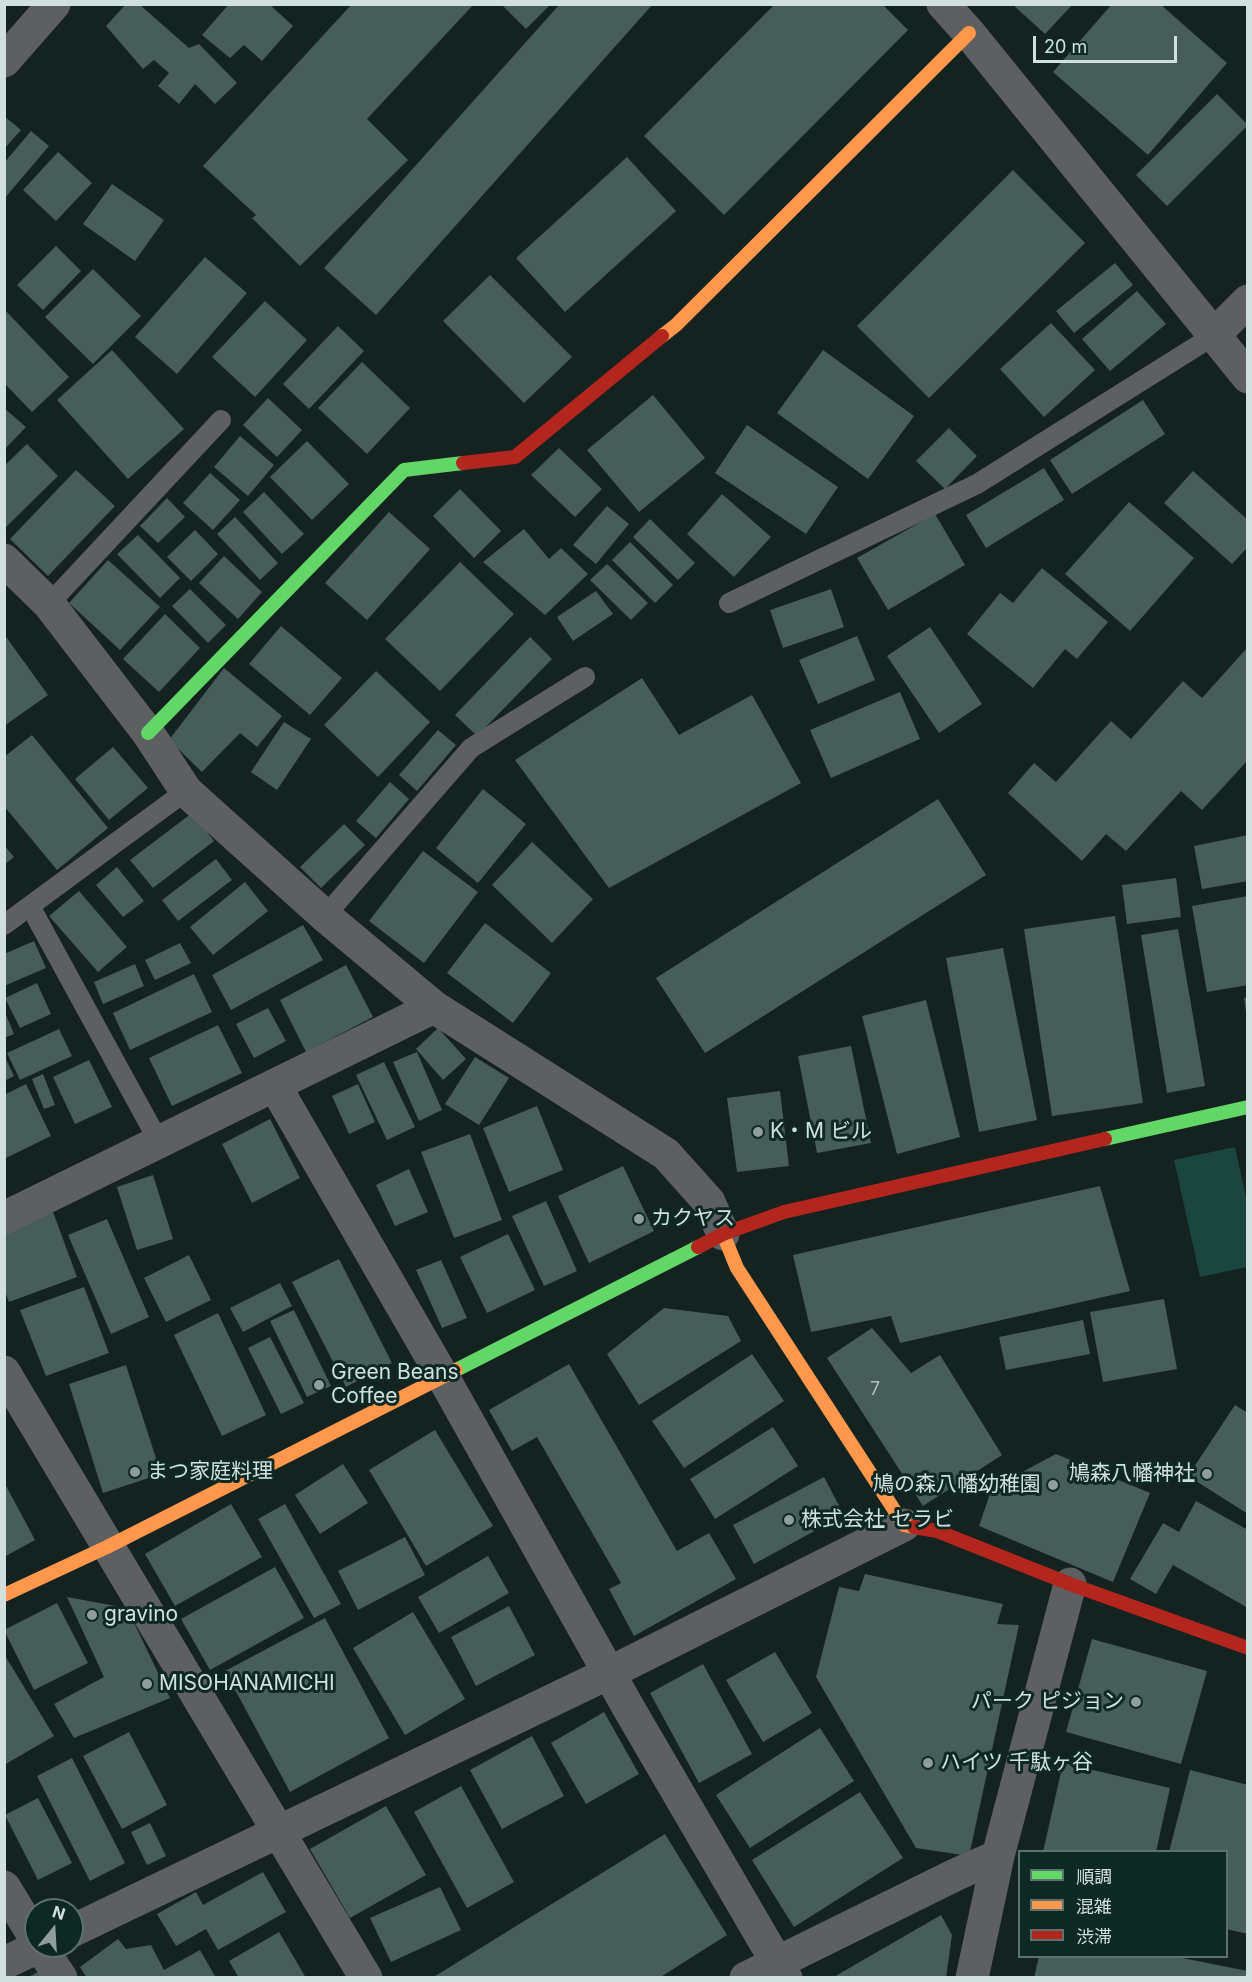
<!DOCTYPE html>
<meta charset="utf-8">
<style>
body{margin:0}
#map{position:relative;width:1252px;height:1982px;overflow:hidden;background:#142220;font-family:Inter,"Noto Sans JP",sans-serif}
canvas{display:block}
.frame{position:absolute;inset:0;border:6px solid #d1e0dd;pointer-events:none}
.legend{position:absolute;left:1018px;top:1850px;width:210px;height:108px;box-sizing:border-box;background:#0e2824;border:2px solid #5c726e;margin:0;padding:8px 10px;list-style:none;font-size:18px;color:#d1e0dd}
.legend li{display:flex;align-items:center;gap:12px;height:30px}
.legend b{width:30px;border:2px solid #5c726e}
.north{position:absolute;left:24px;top:1898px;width:60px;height:60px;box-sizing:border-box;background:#0e2824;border:2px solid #5c726e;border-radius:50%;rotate:18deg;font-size:16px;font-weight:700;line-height:24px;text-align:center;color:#d1e0dd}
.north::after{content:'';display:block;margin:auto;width:21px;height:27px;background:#8f9e9b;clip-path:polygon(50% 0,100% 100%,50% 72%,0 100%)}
.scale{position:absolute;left:1033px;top:36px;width:144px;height:27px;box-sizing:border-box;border:3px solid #d1e0dd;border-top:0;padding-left:8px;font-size:18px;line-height:21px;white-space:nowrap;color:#d1e0dd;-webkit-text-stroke:4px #0e2824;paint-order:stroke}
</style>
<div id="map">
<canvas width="1252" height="1982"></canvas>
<div class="frame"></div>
<ul class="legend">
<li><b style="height:8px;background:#63d668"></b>順調</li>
<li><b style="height:8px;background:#ff974d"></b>混雑</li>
<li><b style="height:8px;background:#b3261e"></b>渋滞</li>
</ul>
<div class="north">N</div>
<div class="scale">20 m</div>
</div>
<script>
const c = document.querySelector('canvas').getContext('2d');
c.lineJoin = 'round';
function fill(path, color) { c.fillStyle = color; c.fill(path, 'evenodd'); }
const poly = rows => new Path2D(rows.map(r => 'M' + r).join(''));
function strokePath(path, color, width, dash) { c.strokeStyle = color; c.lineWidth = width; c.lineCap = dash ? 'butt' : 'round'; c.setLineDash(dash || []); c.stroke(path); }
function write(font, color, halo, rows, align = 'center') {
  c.font = font + ' Inter,"Noto Sans JP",sans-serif'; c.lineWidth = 6; c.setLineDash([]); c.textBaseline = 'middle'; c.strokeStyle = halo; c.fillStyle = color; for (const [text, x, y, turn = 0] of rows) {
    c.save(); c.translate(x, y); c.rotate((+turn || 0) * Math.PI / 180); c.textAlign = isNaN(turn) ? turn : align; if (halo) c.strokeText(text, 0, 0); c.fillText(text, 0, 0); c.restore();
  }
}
fill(poly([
 [1235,1147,1247,1202,1247,1267,1200,1277,1174,1160]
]), '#1a463f');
fill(poly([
 [126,4,139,4,189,48,199,44,237,83,215,104,195,84,179,104,158,86,169,73,154,60,143,69,106,26],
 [229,4,269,4,293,26,262,61,244,45,230,58,202,35],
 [352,4,474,4,367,119,408,160,300,266,252,218,256,215,203,166],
 [501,4,551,4,526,29],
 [560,4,653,4,376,315,324,268],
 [775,4,882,4,908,30,724,215,644,136],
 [1012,4,1073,4,1045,34],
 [1112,4,1160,4,1227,63,1148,155,1053,72],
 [1217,94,1248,125,1167,206,1136,175],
 [4,116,21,130,4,149],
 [31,131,49,146,4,199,4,163],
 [58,152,92,183,56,221,23,190],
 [627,157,676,211,565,312,516,258],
 [1013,170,1085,243,929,398,857,326],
 [112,184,164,220,135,261,83,224],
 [56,246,81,271,43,310,17,285],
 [205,257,247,293,177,374,135,337],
 [1115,263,1133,285,1074,333,1056,311],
 [93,269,141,316,93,364,45,317],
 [490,275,572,357,524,403,443,321],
 [1137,291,1166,324,1110,371,1082,339],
 [265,301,307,340,255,397,212,357],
 [4,309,69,377,32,412,4,383],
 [1051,323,1095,370,1044,417,1000,369],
 [338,326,364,351,309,409,283,384],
 [112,350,184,429,128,479,57,400],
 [823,350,914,416,868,479,777,413],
 [362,362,410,408,367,454,318,408],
 [653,395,705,458,639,512,587,450],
 [268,398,302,430,277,457,243,425],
 [1143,400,1165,434,1072,494,1050,460],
 [4,408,26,427,4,450],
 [747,425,838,487,806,534,715,473],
 [949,428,977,456,945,489,916,461],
 [240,436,274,465,248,496,214,467],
 [307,441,349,484,312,520,270,477],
 [27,444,58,476,6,527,4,466],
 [559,448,602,489,575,517,531,475],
 [1044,468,1064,500,986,548,966,515],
 [76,470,115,506,48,576,10,539],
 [1193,471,1248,520,1248,547,1232,564,1164,503],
 [210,473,240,500,213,530,183,503],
 [460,489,501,531,474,558,433,516],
 [264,492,304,534,282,554,243,512],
 [722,494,771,537,734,577,687,534],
 [167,498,185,517,158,543,140,526],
 [1129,502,1194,558,1130,631,1065,574],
 [607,506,629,524,596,564,573,545],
 [389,512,430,549,367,620,325,583],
 [935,514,965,565,888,610,857,558],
 [235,517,278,563,260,580,217,534],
 [650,519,695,563,678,580,633,537],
 [524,529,549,559,561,548,588,574,545,615,483,562],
 [195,530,218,554,191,581,167,557],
 [138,535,180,578,160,598,117,554],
 [630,542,673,585,655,603,612,560],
 [224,556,262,592,238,619,199,583],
 [108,560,160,607,120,650,69,603],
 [460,562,514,614,440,691,385,639],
 [607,564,648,603,631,620,590,580],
 [1042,568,1108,622,1077,659,1065,649,1033,688,967,634,1000,593,1013,603],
 [190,589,226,625,208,643,172,606],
 [831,589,844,627,783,648,770,610],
 [596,591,613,614,573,641,557,617],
 [165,614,200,648,159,692,123,659],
 [281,626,342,678,310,715,249,664],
 [930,627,982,704,939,733,887,656],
 [4,634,48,695,4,726],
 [857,636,875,680,818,704,799,660],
 [530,637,552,659,477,736,455,715],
 [1248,647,1248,760,1202,810,1181,791,1126,851,1106,834,1082,861,1008,793,1034,763,1056,782,1111,721,1131,739,1183,681,1202,698],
 [224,668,282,716,257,747,240,733,202,772,169,740],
 [376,671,430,722,378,777,324,725],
 [642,678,679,735,752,695,801,783,609,888,515,760],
 [900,692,920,739,831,778,810,730],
 [284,722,311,739,277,790,251,772],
 [438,730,456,745,417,791,399,775],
 [32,735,108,828,57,870,4,806,4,757],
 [113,747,148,788,109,820,75,779],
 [390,782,409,799,376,838,356,821],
 [483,789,526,824,478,883,436,848],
 [938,799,986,875,705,1053,656,978],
 [192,813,214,841,153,888,130,860],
 [344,824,365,845,321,888,300,867],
 [1248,835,1248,881,1202,889,1194,846],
 [532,842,593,899,552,943,492,885],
 [4,845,14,857,4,865],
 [423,851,478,892,424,963,369,921],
 [216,859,232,880,178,921,162,900],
 [117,867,144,901,123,917,96,885],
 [1176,878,1181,917,1127,924,1122,885],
 [245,882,268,911,213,955,190,927],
 [79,891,127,947,98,972,49,916],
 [1248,896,1248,985,1207,992,1192,906],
 [1115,916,1143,1103,1052,1116,1024,929],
 [485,923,551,973,513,1023,447,973],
 [303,925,323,960,231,1010,212,975],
 [1178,929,1205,1086,1167,1093,1141,935],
 [34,941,46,968,4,986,4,954],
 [180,943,191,963,155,980,145,960],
 [1003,948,1037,1120,979,1132,946,958],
 [135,964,144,986,103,1004,94,982],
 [346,965,373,1017,306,1052,280,1000],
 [194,974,212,1012,130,1050,113,1013],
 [37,983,51,1014,20,1028,5,998],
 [1248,997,1248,1012,1246,1012,1244,998],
 [926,1000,960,1137,897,1154,862,1016],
 [268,1008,286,1041,254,1058,236,1024],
 [4,1010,14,1034,4,1038],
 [218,1025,242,1073,172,1106,149,1058],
 [438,1028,466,1059,443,1080,416,1049],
 [59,1029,72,1056,20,1080,7,1053],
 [851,1046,871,1143,817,1153,798,1056],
 [417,1052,442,1110,419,1121,393,1062],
 [4,1055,14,1076,4,1081],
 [475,1057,509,1078,479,1125,445,1104],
 [89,1060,112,1107,75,1124,53,1077],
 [384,1062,415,1127,387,1140,356,1075],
 [43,1074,55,1105,44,1109,32,1079],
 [26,1084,51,1136,4,1159,4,1095],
 [358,1084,375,1122,349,1134,332,1096],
 [780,1091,789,1166,737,1172,727,1098],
 [537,1106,563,1170,509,1192,483,1128],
 [270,1119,300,1178,252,1203,222,1144],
 [470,1134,502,1220,454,1238,421,1152],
 [623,1166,654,1231,589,1263,558,1196],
 [409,1169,428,1212,395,1226,376,1185],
 [153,1175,173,1239,137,1250,117,1187],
 [1100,1186,1130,1291,900,1343,891,1316,811,1332,793,1255],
 [546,1201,577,1271,544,1286,512,1216],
 [53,1212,77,1277,9,1302,4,1289,4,1230],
 [107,1219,149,1317,111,1334,68,1235],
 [508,1234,535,1290,487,1313,460,1257],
 [189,1255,211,1300,166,1322,144,1278],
 [339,1259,392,1363,346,1387,292,1282],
 [441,1260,467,1318,442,1328,416,1270],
 [280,1283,292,1306,243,1332,230,1308],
 [84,1287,109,1353,46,1376,20,1310],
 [1164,1299,1177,1369,1103,1382,1090,1312],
 [664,1308,728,1316,741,1341,639,1405,607,1354],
 [294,1310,331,1386,307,1397,270,1321],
 [218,1313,266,1415,222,1436,174,1335],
 [1083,1320,1090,1354,1006,1370,999,1337],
 [872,1328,911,1373,940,1355,1002,1455,923,1506,827,1358],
 [270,1337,304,1403,281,1414,248,1348],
 [752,1354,784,1401,684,1468,652,1421],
 [569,1364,677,1551,709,1533,736,1579,634,1636,609,1589,621,1583,537,1437,512,1451,489,1410],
 [126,1365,161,1474,103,1493,69,1384],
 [1235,1405,1248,1413,1248,1514,1188,1476],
 [773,1427,798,1466,715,1519,690,1479],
 [435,1430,493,1526,426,1566,369,1470],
 [1056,1454,1150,1493,1113,1582,979,1526,992,1488],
 [343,1464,368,1503,320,1534,295,1495],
 [824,1477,844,1515,754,1564,733,1525],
 [4,1482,35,1540,4,1557],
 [1196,1501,1248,1530,1248,1608,1173,1565,1156,1594,1130,1579,1163,1523,1179,1532],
 [231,1504,262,1557,175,1606,145,1554],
 [285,1504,341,1604,314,1618,258,1519],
 [405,1537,425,1575,358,1610,338,1571],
 [488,1556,509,1593,439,1633,418,1597],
 [275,1567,304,1618,210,1670,181,1619],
 [865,1574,1003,1604,997,1624,1019,1625,969,1856,916,1848,816,1677,839,1587,859,1591],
 [67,1597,127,1608,170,1698,74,1738,54,1704,104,1677],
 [57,1603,88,1663,34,1690,4,1630],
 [509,1606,535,1655,476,1686,451,1637],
 [413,1612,465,1699,405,1735,353,1648],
 [325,1618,389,1738,290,1792,225,1671],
 [1092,1639,1207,1671,1181,1764,1066,1732],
 [775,1652,812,1713,763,1742,726,1680],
 [4,1654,54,1736,4,1765],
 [703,1664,752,1754,699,1783,650,1693],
 [604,1712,639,1774,586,1804,551,1743],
 [820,1728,854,1781,750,1848,716,1795],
 [129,1732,167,1805,122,1829,83,1756],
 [532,1736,564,1796,502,1829,470,1770],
 [72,1758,125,1863,90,1881,37,1776],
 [1063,1763,1170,1788,1156,1852,1043,1852],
 [1190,1770,1248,1785,1248,1934,1226,1929,1226,1852,1169,1852],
 [461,1786,514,1882,467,1908,414,1812],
 [860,1792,903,1858,794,1927,752,1860],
 [38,1798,72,1863,38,1880,5,1815],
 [386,1806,426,1875,350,1918,310,1849],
 [150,1823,166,1856,147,1865,131,1832],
 [665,1834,727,1935,659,1978,432,1978],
 [263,1872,286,1912,218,1950,206,1929,176,1946,157,1914,196,1892,203,1905],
 [440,1887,461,1930,391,1962,370,1918],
 [941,1915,952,1935,946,1978,832,1978],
 [279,1932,306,1978,239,1978,229,1961],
 [118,1939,126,1949,151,1945,164,1970,200,1950,216,1978,87,1978,80,1967],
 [1039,1956,1172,1956,1248,1971,1248,1978,1034,1978],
 [41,1970,44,1978,27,1978]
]), '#475d5a');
strokePath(poly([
 [729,603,977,484,1213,336],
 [49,604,221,420],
 [30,906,159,1142],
 [325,916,471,748,585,677],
 [4,925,186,791]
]), '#5e5f61', 20);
strokePath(poly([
 [943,4,969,33,1248,377],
 [4,61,54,4],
 [1213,336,1248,301],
 [4,560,49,604,148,733,186,791,325,916,434,1007,666,1154,709,1202,723,1234],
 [275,1086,443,1377,628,1707,786,1978],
 [4,1218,434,1007],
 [4,1372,366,1978],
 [4,1887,36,1939],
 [72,1931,609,1673,904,1525],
 [4,1963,40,1946,61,1978],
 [746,1978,957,1874,998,1856],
 [972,1978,998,1856,1070,1584]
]), '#5e5f61', 33);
strokePath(poly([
 [148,733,404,470,463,463],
 [1105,1139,1248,1107],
 [456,1370,698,1247]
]), '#63d668', 14);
strokePath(poly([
 [662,336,676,325,969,33],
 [723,1234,737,1268,904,1525,914,1527],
 [4,1595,107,1547,456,1370]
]), '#ff974d', 14);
strokePath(poly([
 [463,463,515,457,662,336],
 [698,1247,723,1234,784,1212,1105,1139],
 [914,1527,937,1531,1070,1584,1248,1648]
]), '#b3261e', 14);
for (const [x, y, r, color] of [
 [758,1132,6,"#8f9e9b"],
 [639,1219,6,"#8f9e9b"],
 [319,1385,6,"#8f9e9b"],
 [135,1472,6,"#8f9e9b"],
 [1207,1474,6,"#8f9e9b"],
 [1053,1485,6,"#8f9e9b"],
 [789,1520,6,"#8f9e9b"],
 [92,1615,6,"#8f9e9b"],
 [147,1684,6,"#8f9e9b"],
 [1136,1702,6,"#8f9e9b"],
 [928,1763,6,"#8f9e9b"]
]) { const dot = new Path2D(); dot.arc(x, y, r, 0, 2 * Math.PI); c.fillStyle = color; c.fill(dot); strokePath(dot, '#0e2824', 2); }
write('18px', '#aebfbc', null, [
 ["7",875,1390]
]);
write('21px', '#d1e0dd', '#0e2824', [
 ["K・M ビル",770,1132],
 ["カクヤス",651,1219],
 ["Green Beans",331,1373],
 ["Coffee",331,1397],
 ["まつ家庭料理",147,1472],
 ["鳩森八幡神社",1195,1474,"right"],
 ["鳩の森八幡幼稚園",1041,1485,"right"],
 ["株式会社 セラビ",801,1520],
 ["gravino",104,1615],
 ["MISOHANAMICHI",159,1684],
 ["パーク ピジョン",1124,1702,"right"],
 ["ハイツ 千駄ヶ谷",940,1763]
], 'left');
</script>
